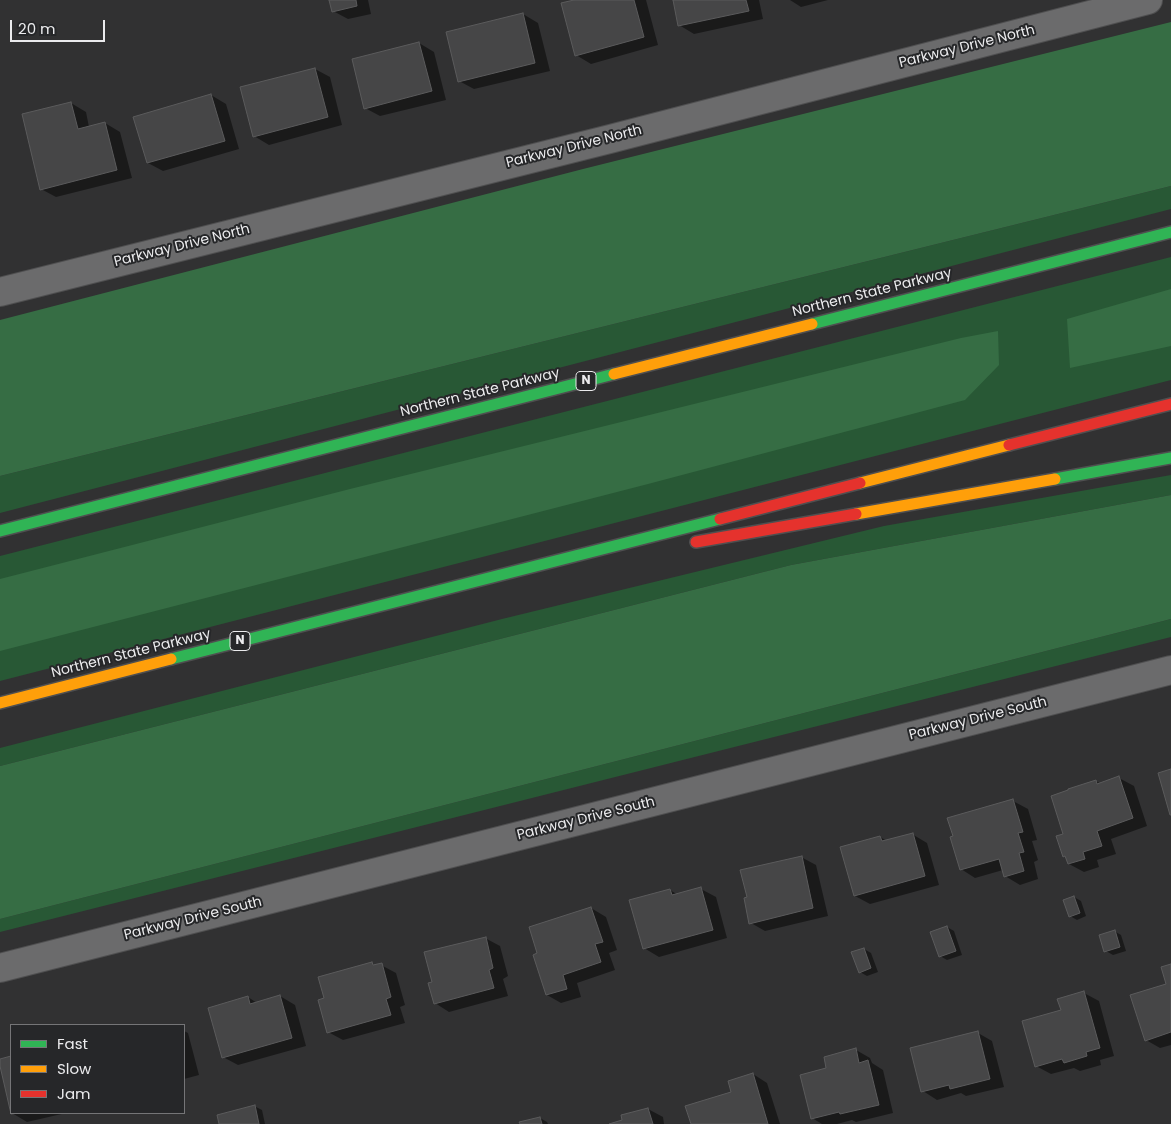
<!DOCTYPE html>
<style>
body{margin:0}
#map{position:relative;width:1171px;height:1124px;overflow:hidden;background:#313132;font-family:Poppins,sans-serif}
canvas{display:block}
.legend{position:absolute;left:10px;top:1024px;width:175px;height:90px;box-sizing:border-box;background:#262729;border:1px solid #757577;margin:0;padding:6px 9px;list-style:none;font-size:15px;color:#ebebed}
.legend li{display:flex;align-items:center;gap:10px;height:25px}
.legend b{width:25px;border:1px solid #757577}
.scale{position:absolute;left:10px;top:20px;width:95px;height:22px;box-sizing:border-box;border:2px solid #ebebed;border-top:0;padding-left:6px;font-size:15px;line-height:18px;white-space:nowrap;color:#ebebed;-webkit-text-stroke:4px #262729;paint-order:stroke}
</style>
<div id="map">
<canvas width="1171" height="1124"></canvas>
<ul class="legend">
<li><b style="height:6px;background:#30b455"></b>Fast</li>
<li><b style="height:6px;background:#ff9f0a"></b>Slow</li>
<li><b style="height:6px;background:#e5322d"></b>Jam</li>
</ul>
<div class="scale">20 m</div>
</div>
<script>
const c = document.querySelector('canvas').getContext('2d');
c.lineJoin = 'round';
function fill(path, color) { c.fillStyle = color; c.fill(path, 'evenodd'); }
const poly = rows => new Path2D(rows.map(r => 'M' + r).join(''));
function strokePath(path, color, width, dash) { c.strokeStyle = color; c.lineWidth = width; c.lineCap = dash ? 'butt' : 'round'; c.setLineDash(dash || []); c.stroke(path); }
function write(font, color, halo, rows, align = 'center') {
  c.font = font + ' Poppins,sans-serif'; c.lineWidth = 4; c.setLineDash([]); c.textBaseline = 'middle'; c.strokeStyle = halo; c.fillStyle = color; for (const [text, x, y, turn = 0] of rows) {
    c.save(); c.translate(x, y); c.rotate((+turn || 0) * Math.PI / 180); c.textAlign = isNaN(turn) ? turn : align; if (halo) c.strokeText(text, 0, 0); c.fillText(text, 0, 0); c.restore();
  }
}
fill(poly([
 [1171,186,1171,209,0,513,0,476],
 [1171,257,1171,380,0,681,0,556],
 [1171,475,1171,495,791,565,0,766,0,748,502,619,884,526],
 [1171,619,1171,637,0,932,0,919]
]), '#285835');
fill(poly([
 [1171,22,1171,186,0,476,0,320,583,169],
 [1171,289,1171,346,1070,368,1067,319],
 [998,331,999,365,965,400,648,484,0,651,0,579,350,489,961,338],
 [1171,495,1171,619,0,919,0,766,791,565]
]), '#366d44');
fill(poly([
 [330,0,368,0,371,14,348,19,333,11],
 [579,0,646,0,658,45,591,64,576,55],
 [674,0,759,0,763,19,694,34,679,25],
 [790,0,828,0,801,7],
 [523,14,538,23,550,71,474,89,459,81],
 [419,43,434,52,446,100,380,116,365,108],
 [315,69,330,77,342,125,269,145,254,136],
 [211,95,226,104,239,149,163,171,148,163],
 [71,103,86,112,89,127,105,123,120,132,132,178,56,197,41,189],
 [1119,778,1134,786,1147,826,1111,839,1116,854,1097,860,1099,867,1084,872,1069,864,1067,858,1064,856,1065,835,1096,781,1101,784],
 [1013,801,1028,809,1037,840,1032,841,1038,860,1034,862,1038,879,1020,885,1005,876,1003,870,975,878,961,869],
 [912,834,927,843,939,885,870,904,855,896,880,837,887,841],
 [801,857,816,865,828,916,765,931,751,923],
 [701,889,716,897,727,938,659,957,644,948,670,890,678,895],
 [1074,897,1081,901,1086,916,1077,920,1070,916],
 [591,908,606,917,617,950,609,953,615,970,577,983,581,997,561,1003,547,995],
 [947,927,954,931,962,955,947,960,940,956],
 [1114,931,1121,935,1126,951,1113,955,1106,951],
 [485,938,500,946,508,976,503,979,508,996,449,1012,435,1003,433,983],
 [864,949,871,953,878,972,867,976,860,972],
 [372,963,376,966,381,965,396,973,405,1005,400,1007,405,1023,343,1040,328,1032,325,999],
 [1171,965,1171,1045,1160,1048,1146,1040,1168,984],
 [1084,993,1099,1001,1114,1056,1100,1060,1101,1065,1080,1071,1074,1068,1051,1074,1036,1066,1062,1011],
 [280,996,295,1005,306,1046,238,1065,223,1057,248,997,257,1003],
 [184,1031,188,1033,199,1075,184,1079],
 [978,1033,992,1041,1004,1087,966,1096,961,1093,937,1100,923,1091],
 [856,1050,870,1058,872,1063,883,1070,893,1113,856,1122,852,1120,837,1124,822,1124,812,1118],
 [753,1074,767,1083,780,1124,692,1124,733,1092],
 [254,1106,262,1110,265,1124,221,1124],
 [648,1109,663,1117,664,1124,614,1124],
 [12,1113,66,1113,27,1122],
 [540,1118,547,1122,548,1124,521,1124,521,1123]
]), '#0007');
const building = poly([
 [329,0,356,0,357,6,332,12,329,0],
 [574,0,634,0,644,37,575,56,561,3,574,0],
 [673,0,746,0,749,11,678,26,673,0],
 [523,13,535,63,458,82,446,32,523,13],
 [419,42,432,91,364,109,352,59,419,42],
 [315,68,328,117,253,137,240,87,315,68],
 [211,94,225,141,147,163,133,117,211,94],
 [71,102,78,129,105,122,117,170,40,190,22,114,71,102],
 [1171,769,1171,815,1170,815,1158,773,1171,769],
 [1119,776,1133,818,1097,831,1102,846,1083,852,1085,859,1068,864,1065,856,1063,857,1056,836,1063,834,1051,796,1068,790,1068,789,1096,780,1097,784,1119,776],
 [1013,799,1023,832,1018,833,1024,852,1019,853,1024,871,1004,877,999,859,960,870,950,837,953,836,947,818,1013,799],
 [913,833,925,876,854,896,840,847,880,836,882,841,913,833],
 [802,856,813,908,749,924,744,898,747,897,740,870,802,856],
 [701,887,713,930,643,949,629,900,670,889,672,895,701,887],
 [1074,896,1080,913,1069,917,1063,900,1074,896],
 [591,907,603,942,595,944,601,962,563,975,567,989,546,995,533,955,537,953,529,927,591,907],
 [947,926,956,951,939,957,930,932,947,926],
 [1115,930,1120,947,1104,952,1099,935,1115,930],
 [486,937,493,968,489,970,494,988,434,1004,428,983,432,982,424,952,486,937],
 [864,948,871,968,859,973,851,952,864,948],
 [372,962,373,965,382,963,391,997,386,999,391,1015,327,1033,318,1000,324,998,318,977,372,962],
 [1171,964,1171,1032,1145,1041,1130,995,1166,984,1161,967,1171,964],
 [1084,991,1100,1048,1086,1052,1087,1056,1064,1063,1062,1059,1035,1067,1022,1021,1061,1010,1057,999,1084,991],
 [280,995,292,1038,222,1058,208,1008,248,996,250,1004,280,995],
 [978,1031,990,1079,950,1089,949,1085,921,1092,910,1048,978,1031],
 [856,1048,859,1063,868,1060,879,1105,840,1114,839,1112,811,1119,800,1075,826,1068,824,1057,856,1048],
 [11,1056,11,1113,18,1113,11,1114,0,1066,0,1059,11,1056],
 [753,1073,768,1124,691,1124,685,1106,731,1092,728,1081,753,1073],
 [255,1105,259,1124,219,1124,217,1115,255,1105],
 [648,1108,653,1124,609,1124,622,1120,621,1115,648,1108],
 [540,1117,542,1124,520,1124,519,1122,540,1117]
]);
fill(building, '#464647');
strokePath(building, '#5b5b5c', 1);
const street = poly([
 [0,292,610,139,1148,0],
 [0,968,1171,670]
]);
const fast = poly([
 [812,324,1171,232],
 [1055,479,1171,458],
 [0,531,614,374],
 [171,659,720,519]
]);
const slow = poly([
 [614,374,812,324],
 [860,483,1009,445],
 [856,514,1055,479],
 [0,703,171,659]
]);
const jam = poly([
 [1009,445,1171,404],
 [720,519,860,483],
 [696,542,856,514]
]);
strokePath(street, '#4f4f50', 30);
strokePath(fast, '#4f4f50', 14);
strokePath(slow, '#4f4f50', 14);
strokePath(jam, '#4f4f50', 14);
strokePath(street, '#6b6b6c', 28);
strokePath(fast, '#30b455', 11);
strokePath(slow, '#ff9f0a', 11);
strokePath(jam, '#e5322d', 11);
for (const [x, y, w] of [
 [586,381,20],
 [240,641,20]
]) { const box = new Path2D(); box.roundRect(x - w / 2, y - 9.5, w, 19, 4); c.fillStyle = '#262729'; c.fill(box); strokePath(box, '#ebebed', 1); }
write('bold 12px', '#ebebed', null, [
 ["N",586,381],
 ["N",240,641]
]);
write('14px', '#ebebed', '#262729', [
 ["Parkway Drive North",967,47,-14],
 ["Parkway Drive North",574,147,-14],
 ["Parkway Drive North",182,246,-14],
 ["Northern State Parkway",872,293,-14],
 ["Northern State Parkway",480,393,-14],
 ["Northern State Parkway",131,654,-14],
 ["Parkway Drive South",978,719,-14],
 ["Parkway Drive South",586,819,-14],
 ["Parkway Drive South",193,919,-14]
]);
</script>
